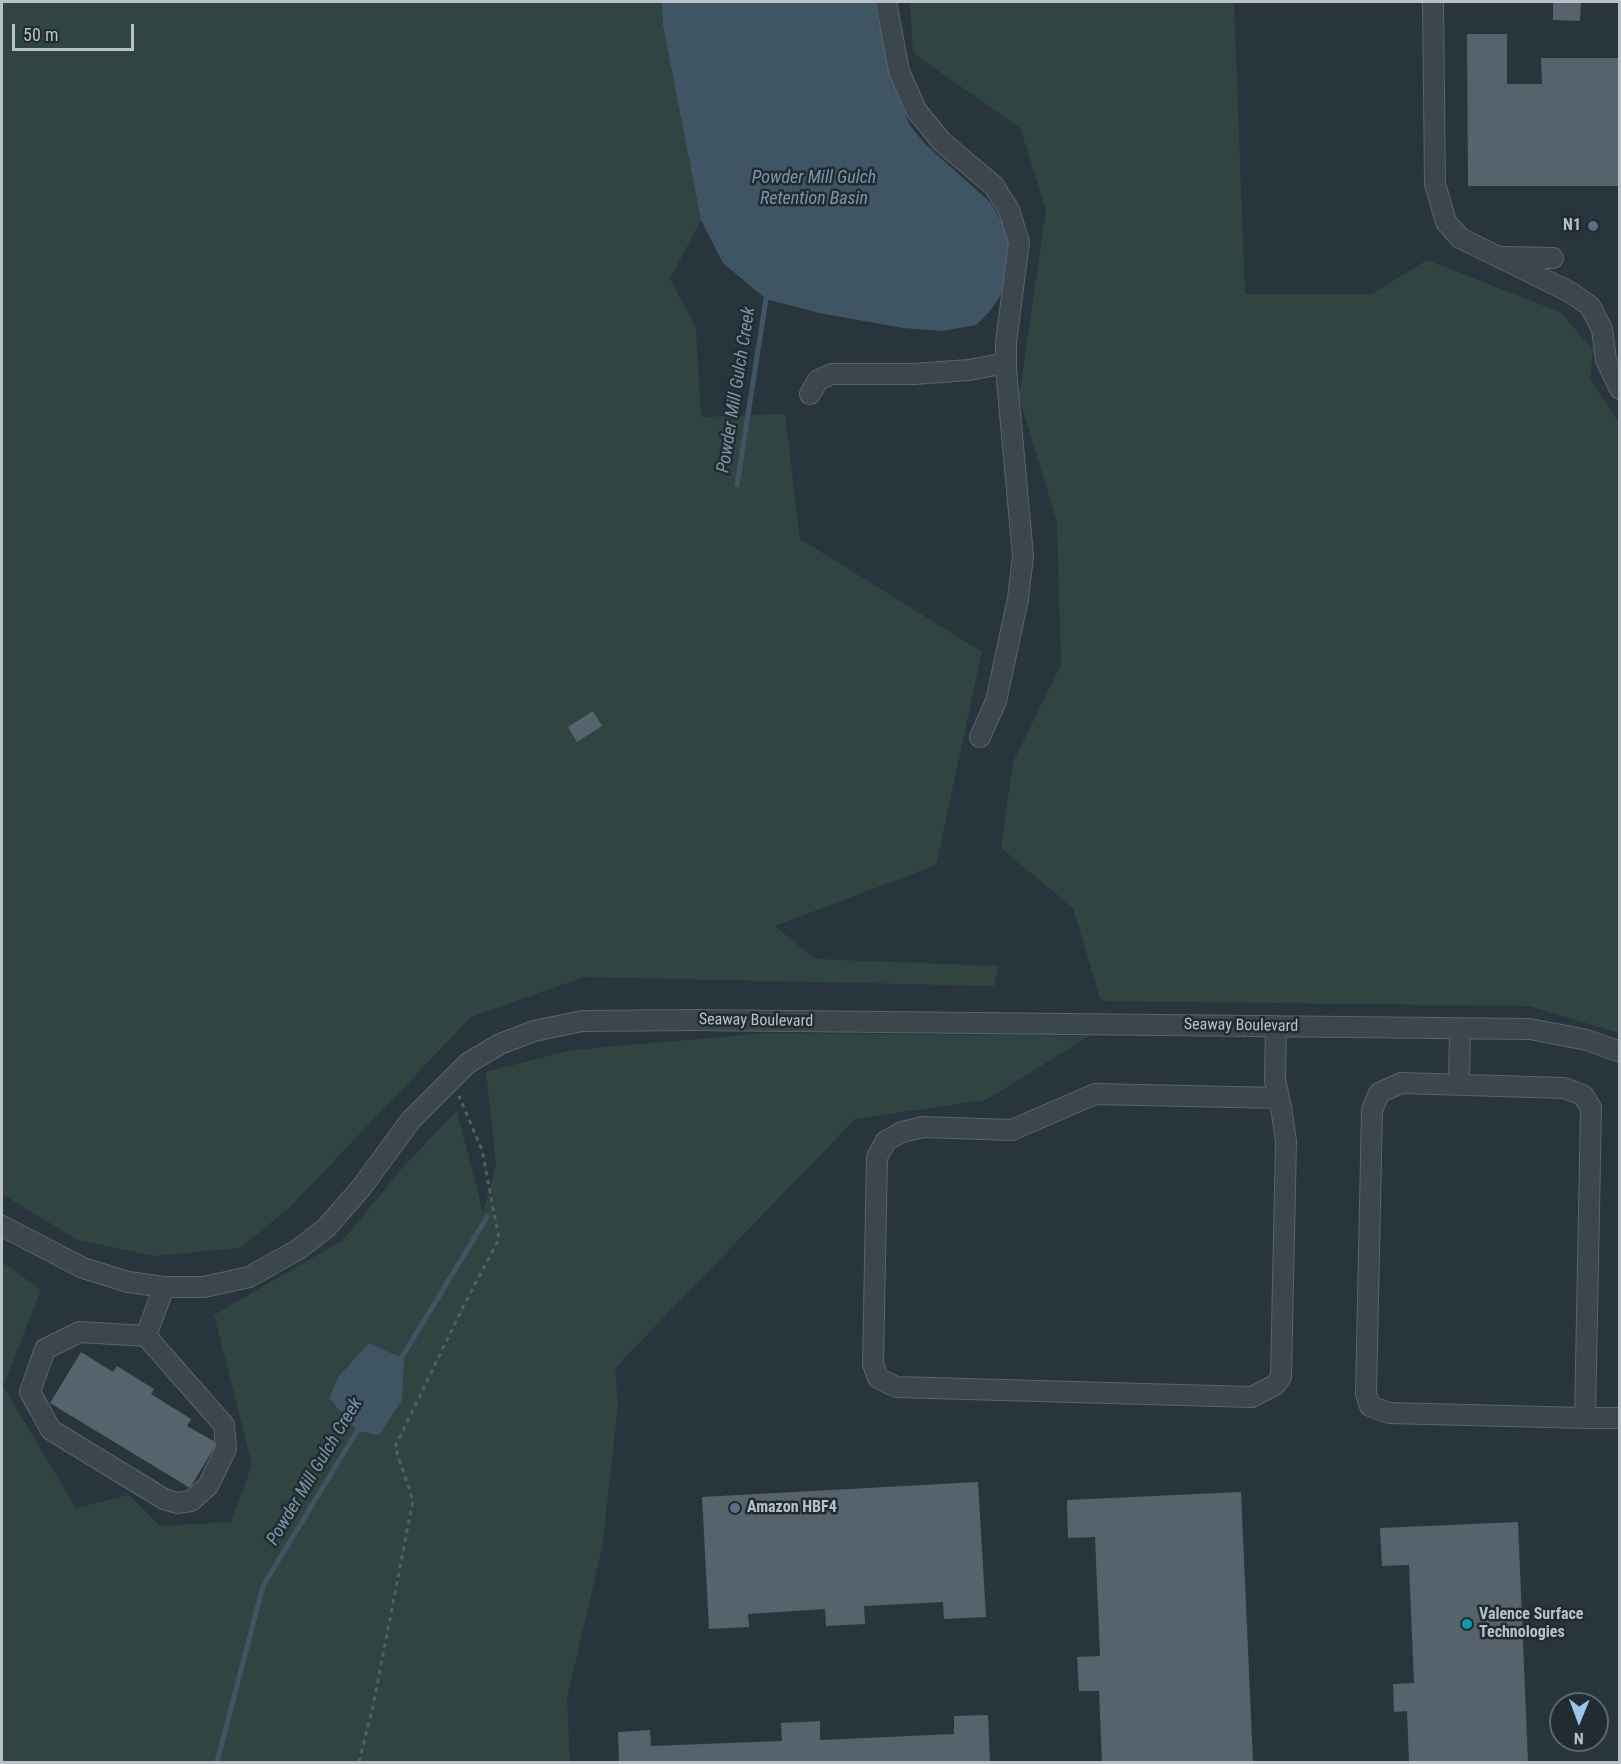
<!DOCTYPE html>
<style>
body{margin:0}
#map{position:relative;width:1621px;height:1764px;overflow:hidden;background:#28353d;font-family:"Roboto Condensed",sans-serif}
canvas{display:block}
.frame{position:absolute;inset:0;border:3px solid #b8c1c8;pointer-events:none}
.north{position:absolute;left:1549px;top:1692px;width:60px;height:60px;box-sizing:border-box;background:#212b32;border:2px solid #5d676e;border-radius:50%;rotate:181deg;font-size:16px;font-weight:700;line-height:24px;text-align:center;color:#b8c1c8}
.north::after{content:'';display:block;margin:auto;width:21px;height:27px;background:#99c7ec;clip-path:polygon(50% 0,100% 100%,50% 72%,0 100%)}
.scale{position:absolute;left:12px;top:24px;width:122px;height:27px;box-sizing:border-box;border:3px solid #b8c1c8;border-top:0;padding-left:8px;font-size:18px;line-height:21px;white-space:nowrap;color:#b8c1c8;-webkit-text-stroke:4px #212b32;paint-order:stroke}
</style>
<div id="map">
<canvas width="1621" height="1764"></canvas>
<div class="frame"></div>
<div class="north">N</div>
<div class="scale">50 m</div>
</div>
<script>
const c = document.querySelector('canvas').getContext('2d');
c.lineJoin = 'round';
function fill(path, color) { c.fillStyle = color; c.fill(path, 'evenodd'); }
const poly = rows => new Path2D(rows.map(r => 'M' + r).join(''));
function strokePath(path, color, width, dash) { c.strokeStyle = color; c.lineWidth = width; c.lineCap = dash ? 'butt' : 'round'; c.setLineDash(dash || []); c.stroke(path); }
function write(font, color, halo, rows, align = 'center') {
  c.font = font + ' "Roboto Condensed",sans-serif'; c.lineWidth = 5; c.setLineDash([]); c.textBaseline = 'middle'; c.strokeStyle = halo; c.fillStyle = color; for (const [text, x, y, turn = 0] of rows) {
    c.save(); c.translate(x, y); c.rotate((+turn || 0) * Math.PI / 180); c.textAlign = isNaN(turn) ? turn : align; if (halo) c.strokeText(text, 0, 0); c.fillText(text, 0, 0); c.restore();
  }
}
fill(poly([
 [2,2,662,2,663,26,701,220,670,279,696,328,701,417,785,414,800,539,982,652,936,865,775,926,815,959,998,966,994,986,584,977,471,1017,289,1208,240,1248,154,1256,78,1240,2,1194],
 [910,2,1234,2,1245,294,1372,294,1427,260,1560,312,1593,350,1590,379,1620,424,1619,1033,1529,1006,1101,1001,1073,908,1001,848,1013,762,1061,665,1057,522,1019,397,1046,210,1020,128,913,53],
 [767,1033,1089,1036,986,1100,855,1119,615,1368,618,1404,602,1548,567,1698,570,1762,2,1762,2,1262,41,1290,3,1386,76,1508,129,1495,160,1526,231,1522,252,1465,214,1315,343,1240,404,1166,457,1111,483,1213,496,1165,486,1072,572,1050]
]), '#304541');
fill(poly([
 [662,2,875,2,887,62,909,124,924,143,991,203,1007,231,1011,245,1010,261,1000,296,990,311,976,325,942,331,903,328,819,313,766,299,723,263,701,220,663,26],
 [369,1343,404,1359,402,1400,379,1435,358,1431,329,1398,339,1376]
]), '#405564');
strokePath(poly([
 [737,485,766,299],
 [399,1362,487,1217],
 [217,1762,263,1586,360,1426]
]), '#405564', 5);
fill(poly([
 [1553,2,1581,2,1580,21,1553,20],
 [1467,34,1507,34,1507,84,1542,84,1541,58,1620,58,1620,186,1468,186],
 [593,711,602,726,577,742,568,727],
 [81,1352,113,1372,117,1366,154,1389,151,1394,191,1419,187,1426,217,1443,190,1488,50,1403],
 [978,1482,986,1617,944,1619,943,1602,864,1606,865,1624,826,1626,825,1609,748,1614,749,1627,709,1629,702,1497],
 [1241,1492,1253,1762,1102,1762,1099,1691,1079,1691,1077,1657,1100,1656,1095,1537,1068,1538,1067,1500],
 [1518,1522,1528,1762,1409,1762,1407,1711,1394,1712,1393,1684,1414,1683,1409,1565,1382,1566,1380,1528],
 [988,1715,990,1762,619,1762,618,1732,650,1730,651,1746,782,1741,781,1723,820,1721,820,1740,954,1734,954,1716]
]), '#56636c');
const minor = poly([
 [886,2,899,71,916,110,942,142,994,186,1009,210,1019,242,1006,342,1006,369,1023,556,1018,599,996,701,980,737],
 [1433,2,1435,184,1446,222,1460,238,1570,292,1590,306,1602,329,1606,360,1620,389],
 [1504,257,1553,258],
 [810,394,818,380,832,374,913,374,969,370,1006,363],
 [1276,1026,1275,1080,1281,1107,1286,1141,1281,1377,1275,1385,1252,1397,896,1387,878,1378,873,1364,877,1157,886,1141,902,1132,923,1127,1012,1130,1095,1094,1279,1098],
 [1459,1084,1460,1028],
 [2,1226,83,1268,128,1282,164,1287,204,1287,249,1277,299,1249,326,1228,361,1188,411,1120,468,1063,500,1044,534,1031,582,1021,697,1020,1530,1029,1587,1040,1620,1052],
 [80,1332,146,1336,224,1425,226,1449,208,1486,191,1501,177,1503,164,1499,51,1430,30,1392,45,1349,80,1332],
 [146,1336,164,1287],
 [1585,1418,1591,1108,1583,1095,1564,1088,1401,1083,1379,1093,1372,1110,1366,1394,1370,1406,1389,1413,1585,1418,1620,1418]
]);
strokePath(minor, '#5a646b', 22);
strokePath(poly([
 [359,1762,373,1706,413,1500,395,1447,464,1305,499,1239,482,1150,459,1096]
]), '#4f6160', 3, [4.5, 4.5]);
strokePath(minor, '#3c464d', 20);
for (const [x, y, r, color] of [
 [1593,226,6,"#5c6f8a"],
 [735,1508,6,"#5c6f8a"],
 [1467,1624,6,"#0f9aa8"]
]) { const dot = new Path2D(); dot.arc(x, y, r, 0, 2 * Math.PI); c.fillStyle = color; c.fill(dot); strokePath(dot, '#212b32', 2); }
write('bold 16px', '#b8c1c8', '#212b32', [
 ["N1",1581,226,"right"],
 ["Amazon HBF4",747,1508],
 ["Valence Surface",1479,1615],
 ["Technologies",1479,1633]
], 'left');
write('16px', '#b8c1c8', '#212b32', [
 ["Seaway Boulevard",756,1021,1],
 ["Seaway Boulevard",1241,1026,1]
]);
write('italic 18px', '#7c96a7', '#212b32', [
 ["Powder Mill Gulch",814,178],
 ["Retention Basin",814,199],
 ["Powder Mill Gulch Creek",737,390,-81],
 ["Powder Mill Gulch Creek",315,1472,-59]
]);
</script>
